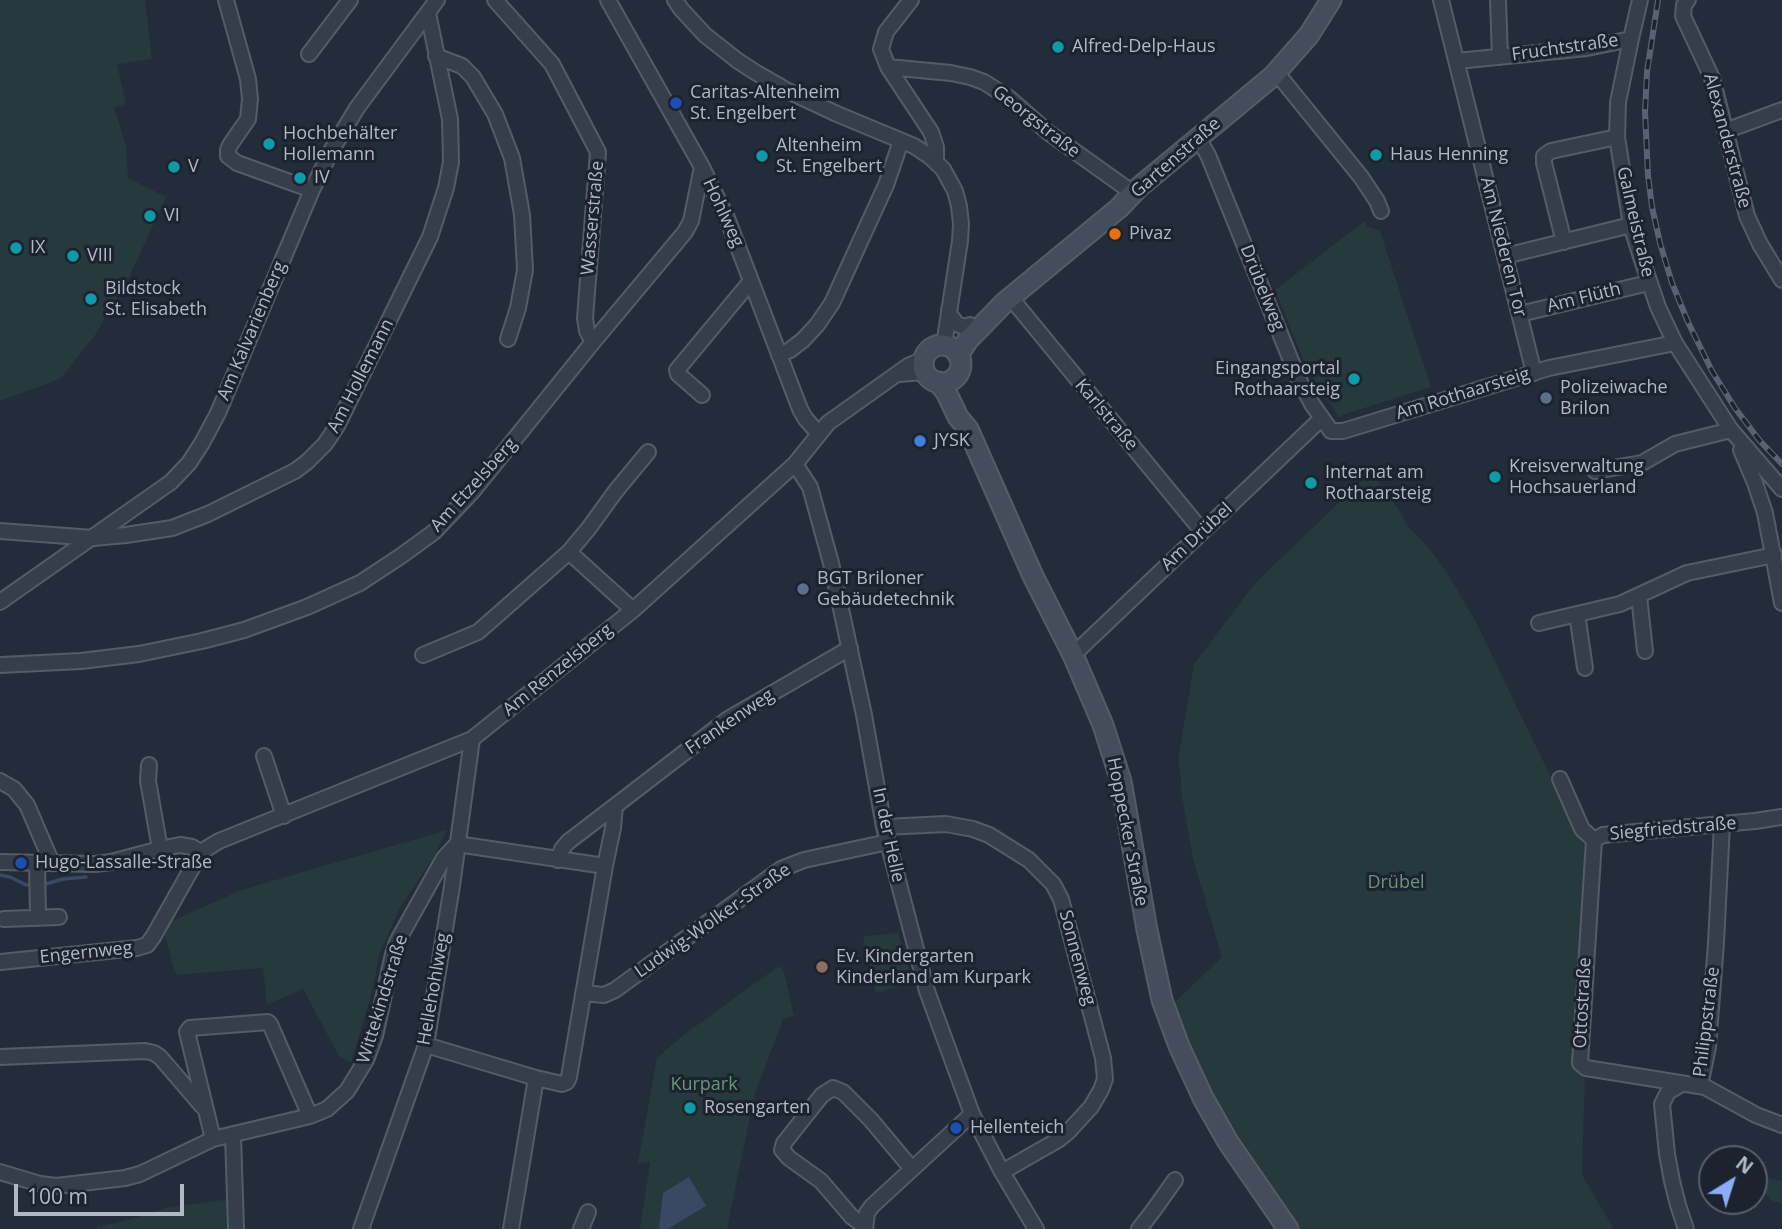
<!DOCTYPE html>
<meta charset="utf-8">
<style>
body{margin:0}
#map{position:relative;width:1782px;height:1229px;overflow:hidden;background:#232c3a;font-family:"Open Sans",sans-serif}
canvas{display:block}
.north{position:absolute;left:1698px;top:1145px;width:70px;height:70px;box-sizing:border-box;background:#1c232f;border:2px solid #585f6b;border-radius:50%;rotate:38deg;font-size:19px;font-weight:700;line-height:28px;text-align:center;color:#b2b9c6}
.north::after{content:'';display:block;margin:auto;width:24px;height:32px;background:#8badf3;clip-path:polygon(50% 0,100% 100%,50% 72%,0 100%)}
.scale{position:absolute;left:14px;top:1184px;width:170px;height:32px;box-sizing:border-box;border:4px solid #b2b9c6;border-top:0;padding-left:9px;font-size:21px;line-height:24px;white-space:nowrap;color:#b2b9c6;-webkit-text-stroke:5px #1c232f;paint-order:stroke}
</style>
<div id="map">
<canvas width="1782" height="1229"></canvas>
<div class="north">N</div>
<div class="scale">100 m</div>
</div>
<script>
const c = document.querySelector('canvas').getContext('2d');
c.lineJoin = 'round';
function fill(path, color) { c.fillStyle = color; c.fill(path, 'evenodd'); }
const poly = rows => new Path2D(rows.map(r => 'M' + r).join(''));
function strokePath(path, color, width, dash) { c.strokeStyle = color; c.lineWidth = width; c.lineCap = dash ? 'butt' : 'round'; c.setLineDash(dash || []); c.stroke(path); }
function write(font, color, halo, rows, align = 'center') {
  c.font = font + ' "Open Sans",sans-serif'; c.lineWidth = 6; c.setLineDash([]); c.textBaseline = 'middle'; c.strokeStyle = halo; c.fillStyle = color; for (const [text, x, y, turn = 0] of rows) {
    c.save(); c.translate(x, y); c.rotate((+turn || 0) * Math.PI / 180); c.textAlign = isNaN(turn) ? turn : align; if (halo) c.strokeText(text, 0, 0); c.fillText(text, 0, 0); c.restore();
  }
}
fill(poly([
 [0,0,145,0,152,59,117,64,126,104,114,107,126,146,128,178,166,197,128,280,95,335,60,379,0,401],
 [1365,221,1367,226,1380,231,1431,387,1342,415,1340,418,1308,371,1275,290],
 [1371,472,1399,510,1409,528,1429,548,1446,571,1476,622,1585,848,1584,873,1586,878,1574,1055,1585,1073,1582,1175,1614,1229,1296,1229,1210,1097,1172,1005,1222,957,1193,859,1181,791,1181,777,1178,760,1194,664,1255,583],
 [447,830,432,860,399,909,380,953,371,996,351,1063,339,1056,303,989,267,1005,263,968,176,975,164,933,170,922,241,890],
 [898,933,913,982,876,993,863,936],
 [779,966,784,972,794,1016,782,1019,782,1023,755,1093,727,1229,668,1229,706,1206,659,1226,661,1229,640,1229,650,1162,638,1163,657,1058,682,1036],
 [1754,1175,1782,1181,1782,1204,1771,1200,1757,1185,1754,1180],
 [230,1199,232,1229,97,1229,97,1227,124,1221,170,1207]
]), '#26393c');
fill(poly([
 [689,1177,706,1206,668,1229,661,1229,659,1227,663,1193]
]), '#394963');
strokePath(poly([
 [0,875,10,877,26,885,33,884],
 [42,885,63,879,86,877]
]), '#394963', 3.5);
const street = poly([
 [226,0,248,79,250,99,248,119,230,145,228,150,228,156,237,163,312,190],
 [495,0,552,64,598,152,585,318,587,331,593,342],
 [608,0,702,167,727,218,800,409,805,418,818,433],
 [675,0,681,9,705,35,738,61,755,72,788,91,837,114,914,146,929,156,943,169,955,191,959,206,961,224,960,241,944,345],
 [911,0,886,32,881,49,888,67,931,132,936,147,936,161],
 [1441,0,1534,373],
 [1498,0,1500,57],
 [1640,0,1631,39,1618,102,1617,137,1631,225,1641,257,1658,307,1675,343,1731,430,1782,489],
 [1688,0,1684,5,1683,16,1712,78,1747,216,1760,244,1782,280],
 [309,54,350,0],
 [436,56,462,66,473,77,495,114,512,158,522,215,525,270,518,308,508,339],
 [1457,61,1587,48,1631,39],
 [888,67,951,73,970,77,984,82,1009,98,1049,133,1133,193],
 [1276,72,1361,177,1377,201,1381,211],
 [1725,131,1782,110],
 [1198,138,1208,155,1298,378,1312,404,1331,431,1343,431,1549,368,1675,343],
 [1564,242,1544,163,1544,156,1551,151,1617,137],
 [1505,256,1631,225],
 [1011,298,1202,531],
 [949,310,950,315,957,324,964,327,970,325],
 [1520,314,1648,283],
 [779,355,790,350,803,340,817,325,832,303,886,185,901,141],
 [899,374,925,372],
 [702,395,678,374,677,370,751,281],
 [1741,450,1755,483,1765,513,1782,603],
 [795,464,810,487,831,563,864,715,884,827,927,991,972,1114,1002,1172,1036,1229],
 [1595,471,1642,463,1675,444,1731,430],
 [0,531,93,538,126,535,172,528,208,514,295,471,307,462,325,444,337,426,430,237,446,188,451,162,450,119,428,13],
 [569,552,633,610],
 [1639,596,1645,651],
 [0,602,171,482,189,463,202,443,218,413,312,190,331,151,357,108,437,0],
 [1577,614,1585,668],
 [1539,623,1620,604,1687,573,1774,555],
 [423,655,478,632,569,552,589,528,615,492,648,452],
 [1073,655,1321,419],
 [0,665,81,661,139,654,202,641,244,630,307,607,360,583,401,556,434,532,472,492,593,342,685,232,691,221,702,167],
 [264,756,284,816],
 [149,765,148,781,160,849],
 [1560,779,1582,829,1594,840],
 [0,781,14,789,27,805,52,863],
 [884,827,946,824,973,829,989,835,1029,860,1053,884,1061,899,1103,1058,1105,1079,1101,1090,1091,1107,1068,1132,1058,1140,1002,1172],
 [1594,840,1580,1063,1586,1068,1705,1087,1756,1115,1782,1125],
 [1594,840,1603,835,1755,821,1782,817],
 [457,844,605,866],
 [558,860,562,849,568,842,615,806],
 [0,862,95,864,111,862,160,849,180,845,192,847,201,852,219,841,472,739,633,610,795,464,828,423,908,366,924,359],
 [37,863,38,916],
 [4,919,59,917],
 [0,962,137,948,147,945,153,937,201,852],
 [583,993,604,995,615,990,781,869,804,860,888,842],
 [426,1045,536,1078,562,1084,567,1082,569,1077,605,866,613,828,615,806,728,719,850,648],
 [0,1057,145,1051,154,1053,160,1057,202,1106],
 [1680,1085,1668,1092,1662,1104,1667,1154,1672,1181,1678,1205,1686,1229],
 [1700,1086,1708,1047,1716,943,1722,824],
 [233,1135,236,1229],
 [213,1139,187,1032,190,1028,268,1022,270,1024,310,1116],
 [0,1172,40,1184,56,1186,125,1178,140,1174,213,1139,310,1116,327,1109,347,1091,366,1060,375,1036,393,954,397,942,444,858,457,844],
 [864,1226,851,1216,821,1181,789,1158,782,1150,784,1143,822,1095,833,1088,843,1092,871,1120,912,1169],
 [361,1229,426,1045,452,886,472,739],
 [511,1229,536,1078],
 [581,1229,588,1212],
 [865,1229,867,1213,872,1206,972,1114],
 [1139,1229,1153,1211,1175,1180]
]);
const secondary = poly([
 '923 364a19 19 0 1 1 38 0a19 19 0 1 1-38 0Z',
 [958,355,968,340,1005,302,1119,208,1138,188,1273,76,1309,35,1331,0],
 [938,382,946,392,958,417,968,429,1033,576,1073,655,1103,725,1121,781,1147,930,1162,1000,1179,1046,1203,1098,1228,1142,1288,1229]
]);
strokePath(street, '#555c68', 18);
strokePath(secondary, '#555c68', 23);
strokePath(street, '#373e4b', 14);
strokePath(secondary, '#454d5d', 19);
const rail = poly([
 [1658,0,1647,72,1645,112,1648,175,1652,207,1660,243,1672,283,1688,322,1712,371,1735,408,1760,441,1782,464]
]);
strokePath(rail, '#596271', 6);
strokePath(rail, '#1c232f', 3.5, [10]);
for (const [x, y, r, color] of [
 [1058,47,7,"#0f9aa8"],
 [676,103,7,"#1a4fb4"],
 [269,144,7,"#0f9aa8"],
 [1376,155,7,"#0f9aa8"],
 [762,156,7,"#0f9aa8"],
 [174,167,7,"#0f9aa8"],
 [300,178,7,"#0f9aa8"],
 [150,216,7,"#0f9aa8"],
 [1115,234,7,"#e8710a"],
 [16,248,7,"#0f9aa8"],
 [73,256,7,"#0f9aa8"],
 [91,299,7,"#0f9aa8"],
 [1354,379,7,"#0f9aa8"],
 [1546,398,7,"#5c6f8a"],
 [920,441,7,"#3f7fe0"],
 [1495,477,7,"#0f9aa8"],
 [1311,483,7,"#0f9aa8"],
 [803,589,7,"#5c6f8a"],
 [21,863,7,"#1a4fb4"],
 [822,967,7,"#8d6e63"],
 [690,1108,7,"#0f9aa8"],
 [956,1128,7,"#1a4fb4"]
]) { const dot = new Path2D(); dot.arc(x, y, r, 0, 2 * Math.PI); c.fillStyle = color; c.fill(dot); strokePath(dot, '#1c232f', 2.5); }
write('18px', '#b2b9c6', '#1c232f', [
 ["Alfred-Delp-Haus",1072,47],
 ["Caritas-Altenheim",690,93],
 ["St. Engelbert",690,114],
 ["Hochbehälter",283,134],
 ["Hollemann",283,155],
 ["Altenheim",776,146],
 ["St. Engelbert",776,167],
 ["Haus Henning",1390,155],
 ["V",188,167],
 ["IV",314,178],
 ["VI",164,216],
 ["Pivaz",1129,234],
 ["IX",30,248],
 ["VIII",87,256],
 ["Bildstock",105,289],
 ["St. Elisabeth",105,310],
 ["Eingangsportal",1340,369,"right"],
 ["Rothaarsteig",1340,390,"right"],
 ["Polizeiwache",1560,388],
 ["Brilon",1560,409],
 ["JYSK",934,441],
 ["Kreisverwaltung",1509,467],
 ["Hochsauerland",1509,488],
 ["Internat am",1325,473],
 ["Rothaarsteig",1325,494],
 ["BGT Briloner",817,579],
 ["Gebäudetechnik",817,600],
 ["Hugo-Lassalle-Straße",35,863],
 ["Ev. Kindergarten",836,957],
 ["Kinderland am Kurpark",836,978],
 ["Rosengarten",704,1108],
 ["Hellenteich",970,1128]
], 'left');
write('18px', '#b2b9c6', '#1c232f', [
 ["Fruchtstraße",1565,48,-8],
 ["Georgstraße",1036,122,38],
 ["Alexanderstraße",1727,141,75],
 ["Gartenstraße",1176,158,-41],
 ["Hohlweg",723,213,65],
 ["Wasserstraße",593,218,-85],
 ["Galmeistraße",1635,222,77],
 ["Am Niederen Tor",1503,247,76],
 ["Drübelweg",1262,288,68],
 ["Am Flüth",1584,298,-14],
 ["Am Kalvarienberg",252,331,-67],
 ["Am Hollemann",361,376,-63],
 ["Am Rothaarsteig",1463,394,-17],
 ["Karlstraße",1106,415,50],
 ["Am Etzelsberg",474,485,-48],
 ["Am Drübel",1197,537,-43],
 ["Am Renzelsberg",558,670,-39],
 ["Frankenweg",730,722,-34],
 ["Siegfriedstraße",1673,829,-5],
 ["Hoppecker Straße",1127,832,79],
 ["In der Helle",888,835,78],
 ["Ludwig-Wolker-Straße",713,921,-35],
 ["Engernweg",86,953,-6],
 ["Sonnenweg",1077,958,75],
 ["Hellehohlweg",434,989,-80],
 ["Wittekindstraße",383,999,-73],
 ["Ottostraße",1583,1003,-87],
 ["Philippstraße",1707,1022,-83]
]);
write('18px', '#6a9677', '#1c232f', [
 ["Drübel",1396,883],
 ["Kurpark",704,1085]
]);
</script>
